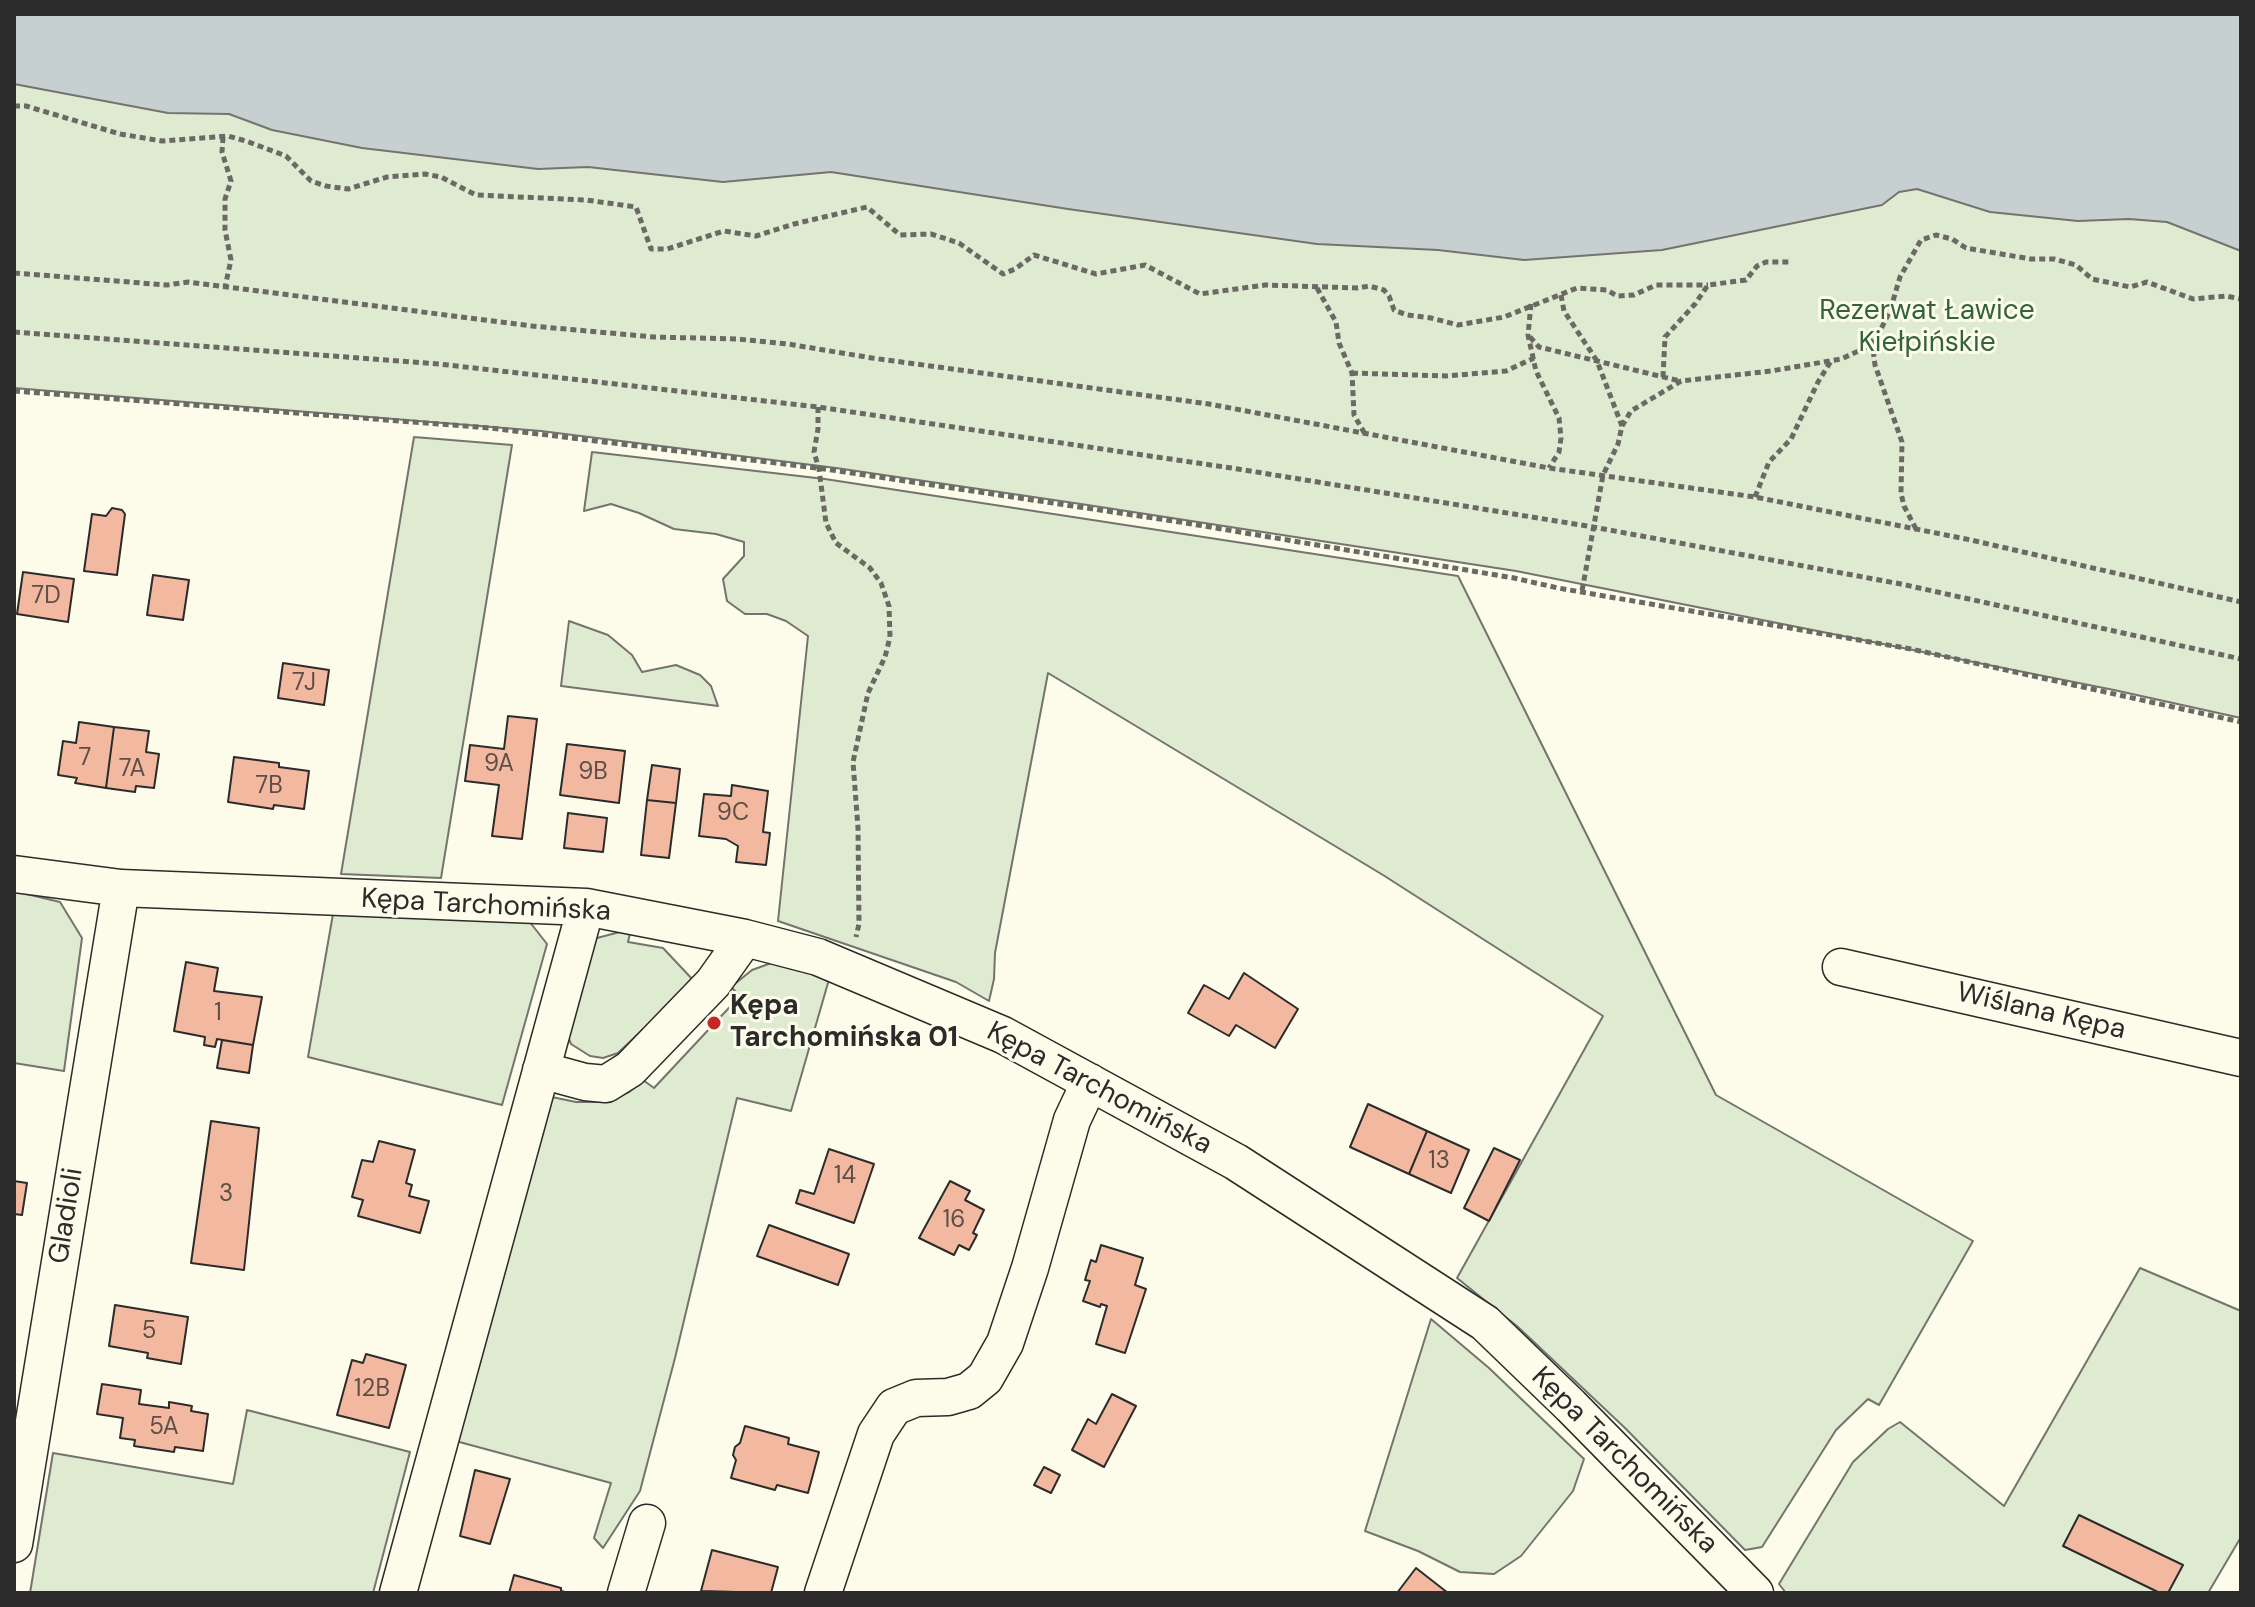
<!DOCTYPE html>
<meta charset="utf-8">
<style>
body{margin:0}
#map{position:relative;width:2255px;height:1607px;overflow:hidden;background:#fdfbea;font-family:"DM Sans",sans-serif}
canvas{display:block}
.frame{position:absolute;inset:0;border:16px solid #2b2b2b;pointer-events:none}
</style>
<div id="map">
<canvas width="2255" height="1607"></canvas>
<div class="frame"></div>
</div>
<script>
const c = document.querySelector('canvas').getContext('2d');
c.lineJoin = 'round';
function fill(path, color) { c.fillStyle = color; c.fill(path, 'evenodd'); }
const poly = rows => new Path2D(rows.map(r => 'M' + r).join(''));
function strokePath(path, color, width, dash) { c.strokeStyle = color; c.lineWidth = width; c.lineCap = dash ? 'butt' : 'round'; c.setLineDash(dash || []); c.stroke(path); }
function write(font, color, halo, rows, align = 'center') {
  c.font = font + ' "DM Sans",sans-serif'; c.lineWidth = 6; c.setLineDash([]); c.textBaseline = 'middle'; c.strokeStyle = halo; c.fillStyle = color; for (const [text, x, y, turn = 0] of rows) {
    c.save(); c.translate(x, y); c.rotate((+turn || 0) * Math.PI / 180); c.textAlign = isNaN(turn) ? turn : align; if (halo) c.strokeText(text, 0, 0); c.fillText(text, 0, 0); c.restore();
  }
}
const green = poly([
 [14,14,2241,14,2241,718,2114,690,1516,571,1081,504,836,468,541,431,14,388,14,14],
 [414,437,512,445,441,878,341,874,414,437],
 [592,452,825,479,1458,576,1716,1095,1973,1241,1879,1405,1868,1399,1836,1430,1762,1547,1745,1550,1625,1428,1518,1327,1457,1278,1603,1016,1383,875,1048,673,995,953,994,979,989,1001,956,982,778,921,808,636,786,621,767,614,745,614,727,601,723,579,744,556,744,542,716,534,674,529,639,513,611,504,584,511,592,452],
 [569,621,608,635,632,655,642,672,676,665,700,675,711,686,718,706,561,686,569,621],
 [14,891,60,902,82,938,64,1071,14,1063,14,891],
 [333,914,529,921,547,944,502,1105,308,1057,333,914],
 [631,929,628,942,663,948,694,981,618,1053,603,1058,590,1056,571,1044,566,1032,585,947,597,938,631,929],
 [774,962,830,976,791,1111,737,1098,675,1358,640,1491,603,1548,594,1538,611,1483,452,1440,547,1096,576,1102,606,1102,629,1092,643,1080,654,1088,740,996,731,987,752,970,774,962],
 [2140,1268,2241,1311,2241,1537,2208,1593,1786,1593,1779,1584,1853,1462,1888,1429,1900,1422,2004,1506,2140,1268],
 [1431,1319,1489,1368,1584,1459,1573,1491,1521,1556,1494,1574,1460,1572,1418,1551,1365,1531,1431,1319],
 [247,1410,410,1452,373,1593,30,1593,53,1453,233,1484,247,1410]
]);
fill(green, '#deebd1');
strokePath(green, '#74746e', 2);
const water = poly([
 [14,14,2241,14,2241,251,2167,222,2129,219,2078,221,1990,212,1917,189,1899,192,1882,205,1662,250,1524,260,1438,250,1317,244,1068,209,831,172,723,182,588,167,538,169,362,148,272,130,229,114,168,113,14,84,14,14]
]);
fill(water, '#c7d0d0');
strokePath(water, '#74746e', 2);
const building = poly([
 [112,508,122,510,125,514,117,575,84,571,92,514,106,516,112,508],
 [23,572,74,579,68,622,17,614,23,572],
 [153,575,189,580,183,620,147,615,153,575],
 [283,663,329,670,324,705,278,698,283,663],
 [508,716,537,719,522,839,492,836,499,785,465,781,470,745,504,749,508,716],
 [79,722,114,727,106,788,75,783,77,778,58,775,63,741,76,743,79,722],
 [114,727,149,731,146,752,159,754,154,788,136,786,135,792,106,788,114,727],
 [567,744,625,751,619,803,560,795,567,744],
 [234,757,279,763,279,767,309,771,304,809,274,805,273,809,228,802,234,757],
 [652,765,680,769,676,803,647,800,652,765],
 [732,785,768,791,763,832,770,833,766,865,736,862,738,846,726,839,699,836,704,794,731,796,732,785],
 [647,800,676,803,669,858,641,855,647,800],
 [568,813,607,818,603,852,564,848,568,813],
 [186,962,218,968,214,991,262,997,253,1045,217,1039,215,1047,204,1045,205,1037,174,1031,186,962],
 [1244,973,1298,1009,1275,1048,1236,1025,1229,1036,1188,1013,1204,985,1229,999,1244,973],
 [222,1040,253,1045,249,1073,217,1068,222,1040],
 [1368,1104,1427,1131,1409,1174,1350,1147,1368,1104],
 [211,1121,259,1128,244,1270,191,1263,211,1121],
 [1427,1131,1469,1150,1451,1193,1409,1174,1427,1131],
 [379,1141,415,1150,406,1183,412,1185,409,1196,429,1201,420,1233,358,1216,363,1200,352,1197,362,1160,373,1162,379,1141],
 [1494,1148,1520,1160,1489,1221,1464,1208,1494,1148],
 [829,1149,874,1164,854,1223,796,1203,800,1190,814,1194,829,1149],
 [14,1181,27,1183,22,1215,14,1214,14,1181],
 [950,1181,970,1191,965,1200,984,1210,973,1233,977,1235,969,1250,959,1245,954,1255,919,1238,950,1181],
 [769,1225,849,1254,838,1285,757,1256,769,1225],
 [1101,1245,1143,1258,1135,1285,1146,1289,1125,1353,1096,1344,1107,1306,1101,1304,1100,1307,1083,1301,1090,1281,1085,1280,1091,1260,1096,1262,1101,1245],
 [115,1305,188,1317,181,1364,147,1358,148,1353,109,1346,115,1305],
 [366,1354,406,1365,389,1428,337,1415,352,1360,363,1363,366,1354],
 [102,1384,141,1390,139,1404,169,1408,169,1402,192,1406,191,1411,208,1414,203,1451,175,1447,174,1452,134,1446,135,1440,120,1438,123,1418,97,1414,102,1384],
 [1112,1394,1136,1406,1104,1467,1072,1450,1088,1419,1096,1424,1112,1394],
 [745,1426,789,1438,788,1444,819,1452,808,1493,777,1485,775,1490,731,1478,736,1460,733,1455,735,1447,740,1443,745,1426],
 [1044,1467,1060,1475,1051,1493,1034,1485,1044,1467],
 [475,1470,510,1479,490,1544,460,1536,475,1470],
 [2079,1515,2183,1565,2168,1593,2160,1593,2063,1546,2079,1515],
 [712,1550,778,1567,771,1593,701,1591,712,1550],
 [1416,1568,1448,1593,1397,1593,1416,1568],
 [514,1575,561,1588,561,1591,569,1593,509,1593,514,1575]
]);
fill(building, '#f2b8a0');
strokePath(building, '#2b2b2b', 2);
const minor = poly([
 [14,874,121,888,586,907,745,938,818,957,1003,1035,1236,1162,1485,1323,1571,1406,1755,1593],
 [1841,967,2241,1058],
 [541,1070,585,1082,606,1084,630,1069,713,983,745,938],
 [14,1544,121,888],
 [398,1593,586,907],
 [626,1593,647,1523],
 [823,1593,876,1434,894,1407,916,1398,948,1397,969,1391,985,1378,1005,1343,1030,1268,1072,1120,1090,1082]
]);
strokePath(minor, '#2b2b2b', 39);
strokePath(poly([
 [14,106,26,106,120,134,162,141,228,136,246,141,286,156,311,181,326,186,348,189,387,177,425,174,441,177,476,195,586,200,636,207,651,249,667,249,724,231,756,236,794,224,867,207,900,235,931,234,959,243,1003,274,1015,269,1034,255,1096,274,1145,265,1200,294,1265,285,1358,288,1369,286,1384,290,1389,296,1394,310,1407,315,1431,318,1458,325,1504,317,1577,288,1607,290,1617,296,1634,295,1656,285,1708,285],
 [223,137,222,152,231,181,225,199,225,230,231,260,225,287],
 [14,273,167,285,188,282,532,326,654,337,737,339,788,344,872,358,1209,404,1549,468,1755,497,1971,540,2241,602],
 [1317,288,1336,322,1339,343,1352,373,1354,415,1365,434],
 [1561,295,1564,311,1597,361,1622,426,1618,444,1603,475,1582,591],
 [1531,304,1528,335,1536,371,1559,418,1561,438,1559,452,1549,468],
 [14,332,439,364,818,407,1238,469,1593,527,1901,584,2241,659],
 [1530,337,1539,347,1680,381],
 [1872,341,1875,365,1902,442,1901,493,1904,506,1916,529],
 [1352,373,1446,376,1506,371,1534,358],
 [1663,377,1665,337,1695,304,1708,285,1746,280,1757,266,1766,262,1789,262],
 [14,391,490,428,825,469,1180,522,1514,578,1558,588,1911,649,2241,722],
 [818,407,818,429,814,452,819,469,826,523,836,543,870,568,881,583,889,606,890,637,885,657,868,693,853,762,858,828,859,924,856,937],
 [1622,426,1631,411,1681,381,1771,371,1841,359,1867,347,1881,329,1890,311,1900,277,1921,240,1936,235,1952,239,1966,248,2031,259,2054,259,2076,265,2092,279,2130,287,2147,282,2193,299,2226,296,2241,299],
 [1755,497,1769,462,1791,439,1818,382,1831,361]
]), '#6a6964', 5, [6, 4]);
strokePath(minor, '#fdfbea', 36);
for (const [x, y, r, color] of [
 [714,1023,8,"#c62828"]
]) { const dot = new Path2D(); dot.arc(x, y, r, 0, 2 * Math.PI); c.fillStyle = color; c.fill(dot); strokePath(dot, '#fdfbea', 3); }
write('24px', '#5d4e48', null, [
 ["7D",46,597],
 ["7J",304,684],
 ["7",85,759],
 ["9A",499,765],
 ["7A",132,770],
 ["9B",593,773],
 ["7B",269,787],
 ["9C",733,814],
 ["1",218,1014],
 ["13",1439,1162],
 ["14",845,1177],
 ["3",226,1195],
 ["16",954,1221],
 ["5",149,1332],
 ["12B",372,1390],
 ["5A",164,1428]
]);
write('28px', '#34623c', '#fdfbea', [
 ["Rezerwat Ławice",1927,312],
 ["Kiełpińskie",1927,344]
]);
write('28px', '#2b2b2b', '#fdfbea', [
 ["Kępa Tarchomińska",486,906,3],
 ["Wiślana Kępa",2041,1012,13],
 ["Kępa Tarchomińska",1099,1089,28],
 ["Gladioli",67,1216,-81],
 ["Kępa Tarchomińska",1624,1461,45]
]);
write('bold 28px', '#2b2b2b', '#fdfbea', [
 ["Kępa",730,1007],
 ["Tarchomińska 01",730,1039]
], 'left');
</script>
